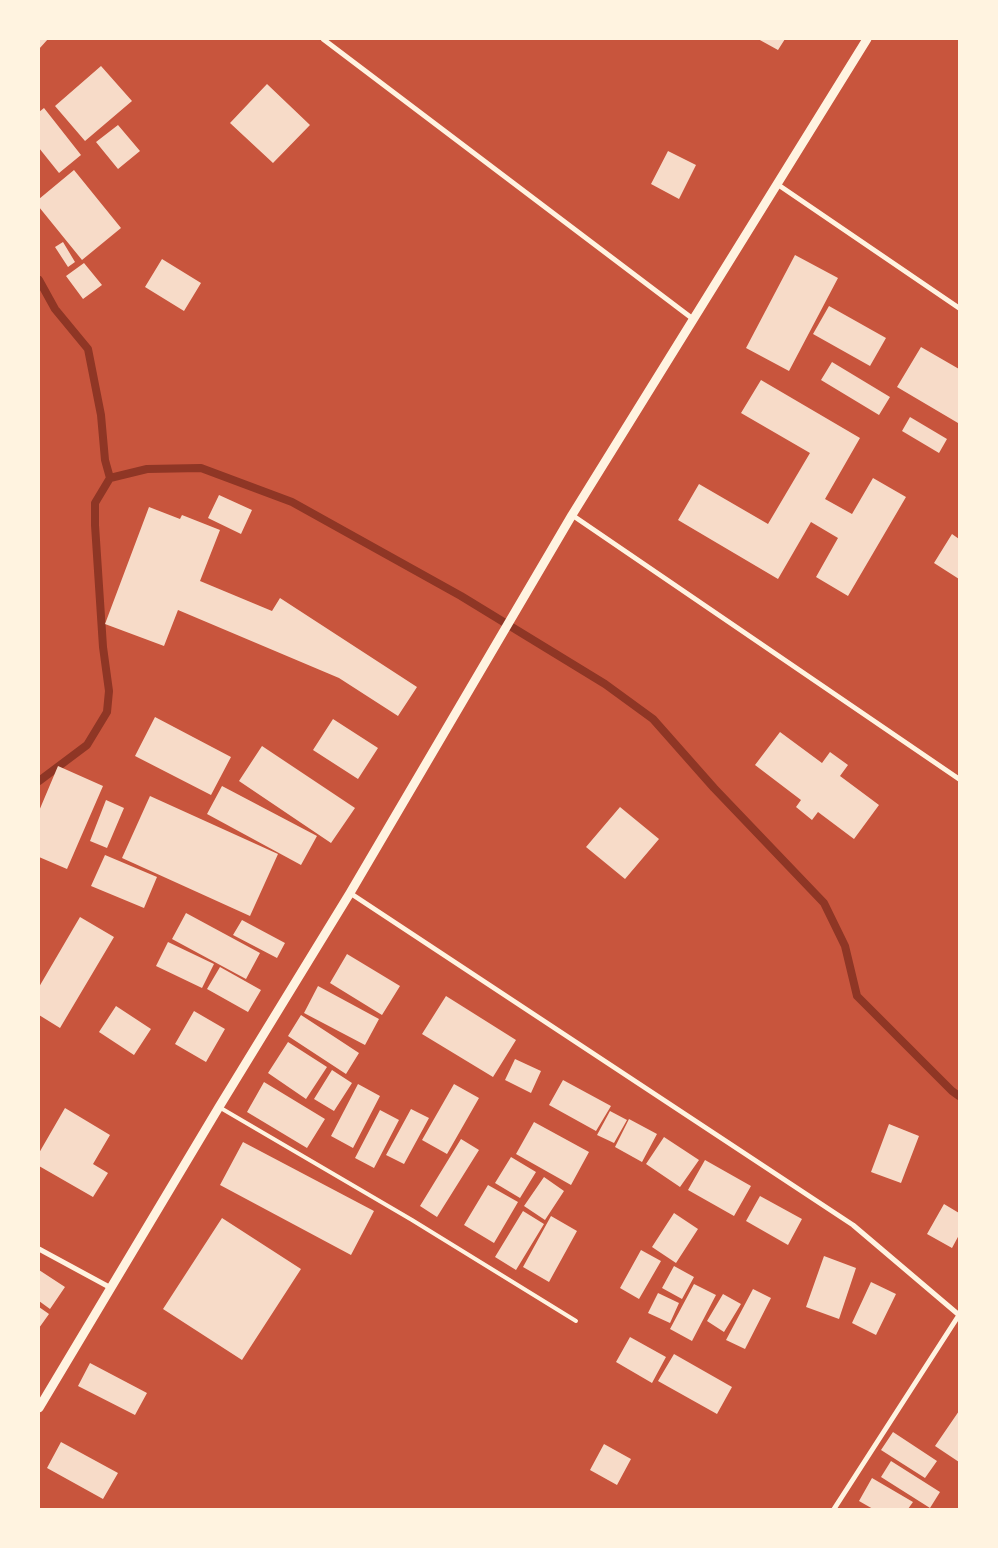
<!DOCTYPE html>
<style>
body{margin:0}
#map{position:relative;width:998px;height:1548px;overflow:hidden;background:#c8553d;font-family:"Exo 2",sans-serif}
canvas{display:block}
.frame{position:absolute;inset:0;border:40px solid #fff3e0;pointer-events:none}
</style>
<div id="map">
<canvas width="998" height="1548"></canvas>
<div class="frame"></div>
</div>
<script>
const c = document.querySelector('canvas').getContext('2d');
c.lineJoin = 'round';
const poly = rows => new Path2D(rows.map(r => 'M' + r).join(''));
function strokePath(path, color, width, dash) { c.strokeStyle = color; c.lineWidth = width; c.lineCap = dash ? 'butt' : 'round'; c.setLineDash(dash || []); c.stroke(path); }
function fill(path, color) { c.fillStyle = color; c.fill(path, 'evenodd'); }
strokePath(poly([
 [39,280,55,309,88,349,101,415,105,460,110,478,95,503,95,525,103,647,109,691,107,712,87,745,39,781],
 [110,478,147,469,201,468,292,502,461,596,605,684,653,719,714,788,824,903,845,946,857,996,952,1091,959,1096]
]), '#8f3625', 8);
fill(poly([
 [39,39,48,39,39,49],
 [758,39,785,39,778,50],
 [101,66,132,101,85,141,55,106],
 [267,84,310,125,273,163,230,123],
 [44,108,81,155,59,173,39,148,39,112],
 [118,125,140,151,118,169,96,142],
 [668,151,696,165,679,199,651,184],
 [74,170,121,228,82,260,39,207,39,199],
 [63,242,75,262,68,267,55,247],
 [795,255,838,278,789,371,746,348],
 [162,259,201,283,184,311,145,287],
 [84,263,102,285,83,299,66,276],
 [829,306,886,338,870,366,813,334],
 [921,347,959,369,959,420,958,423,897,387],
 [832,362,890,397,879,415,821,380],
 [761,380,860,438,825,499,852,514,873,478,906,497,848,596,816,577,838,538,811,522,778,579,678,520,699,484,768,524,810,453,741,413],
 [910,417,947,439,939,453,902,431],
 [219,495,252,510,241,534,208,518],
 [149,507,180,519,182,515,220,530,200,581,272,611,280,598,417,687,398,716,339,678,178,610,164,646,105,624],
 [952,534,959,539,959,579,934,563],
 [155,717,231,757,211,795,135,756],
 [333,719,378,748,358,779,313,750],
 [780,732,822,763,830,752,848,765,840,776,879,805,854,839,818,812,812,820,796,807,801,800,755,765],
 [262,746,355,808,331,843,239,781],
 [58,766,103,786,67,869,39,857,39,811],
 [222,786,317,836,301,865,207,814],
 [150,796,278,854,250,916,122,858],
 [106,800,124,808,107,848,90,841],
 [620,807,659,839,625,879,586,847],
 [105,855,157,877,144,908,91,886],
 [186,913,260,953,246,979,172,939],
 [80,917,114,937,60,1028,39,1015,39,987],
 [242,920,285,943,277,958,233,935],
 [168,942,214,964,202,988,156,966],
 [347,954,400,986,382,1015,330,983],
 [220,967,261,990,248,1012,207,989],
 [318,986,379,1019,365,1045,304,1013],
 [446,996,516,1040,493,1077,422,1034],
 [116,1006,151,1029,134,1055,99,1032],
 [194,1011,225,1029,206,1062,175,1044],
 [301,1015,359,1053,346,1074,288,1036],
 [288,1042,327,1067,306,1099,268,1073],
 [515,1059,541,1071,531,1093,505,1080],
 [332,1070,352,1083,334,1111,314,1099],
 [563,1080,611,1106,596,1131,549,1105],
 [264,1082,325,1119,307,1148,247,1112],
 [358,1084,380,1096,353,1148,331,1136],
 [454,1084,479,1098,447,1154,422,1140],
 [65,1108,110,1135,93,1164,108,1173,93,1197,39,1166,39,1153],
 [411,1109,429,1118,404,1164,386,1155],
 [380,1110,399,1120,374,1168,355,1158],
 [610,1111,627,1120,614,1143,597,1135],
 [629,1119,657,1134,642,1162,615,1147],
 [534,1122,589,1152,571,1185,516,1154],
 [889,1124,919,1136,901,1183,871,1172],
 [664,1137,699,1160,680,1187,646,1164],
 [461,1139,479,1150,437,1217,420,1206],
 [243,1142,374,1211,351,1255,220,1185],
 [511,1157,536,1172,520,1198,495,1183],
 [705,1160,751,1186,734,1216,688,1190],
 [544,1177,564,1191,545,1220,524,1206],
 [488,1185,518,1202,494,1243,464,1225],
 [760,1196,802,1219,788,1245,746,1221],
 [944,1204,959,1213,959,1235,952,1248,927,1234],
 [523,1211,544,1224,516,1270,495,1257],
 [674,1213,698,1229,676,1263,652,1247],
 [551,1216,577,1231,549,1282,523,1267],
 [222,1218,301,1269,242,1360,163,1309],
 [641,1250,661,1261,639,1299,620,1288],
 [824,1256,856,1268,839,1319,806,1307],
 [674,1266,694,1277,682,1299,662,1288],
 [39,1270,65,1287,50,1309,39,1301],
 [871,1282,896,1294,876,1335,852,1323],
 [694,1284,716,1295,692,1341,670,1329],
 [753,1289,771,1298,745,1349,726,1340],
 [658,1293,679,1303,670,1323,648,1313],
 [723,1294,741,1304,724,1332,707,1321],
 [39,1307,49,1314,39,1328],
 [630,1337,666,1357,652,1383,616,1362],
 [674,1354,732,1387,717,1414,658,1381],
 [90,1363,147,1393,135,1415,78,1386],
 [959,1411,959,1462,935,1446],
 [893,1432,937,1461,925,1478,881,1450],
 [61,1442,118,1473,103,1499,47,1468],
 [604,1444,631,1459,617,1485,590,1470],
 [891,1461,940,1492,930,1508,881,1477],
 [872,1478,913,1502,908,1509,873,1509,859,1501]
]), '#f7dbc8');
strokePath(poly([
 [219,1107,412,1220,576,1321]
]), '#fff3e0', 4);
strokePath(poly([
 [323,39,693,319],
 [777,184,959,308],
 [572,515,959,779],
 [350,893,853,1225,959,1315,834,1509],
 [39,1249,111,1288]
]), '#fff3e0', 5);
strokePath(poly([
 [39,1408,219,1107,350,893,572,515,867,39]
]), '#fff3e0', 9);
</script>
